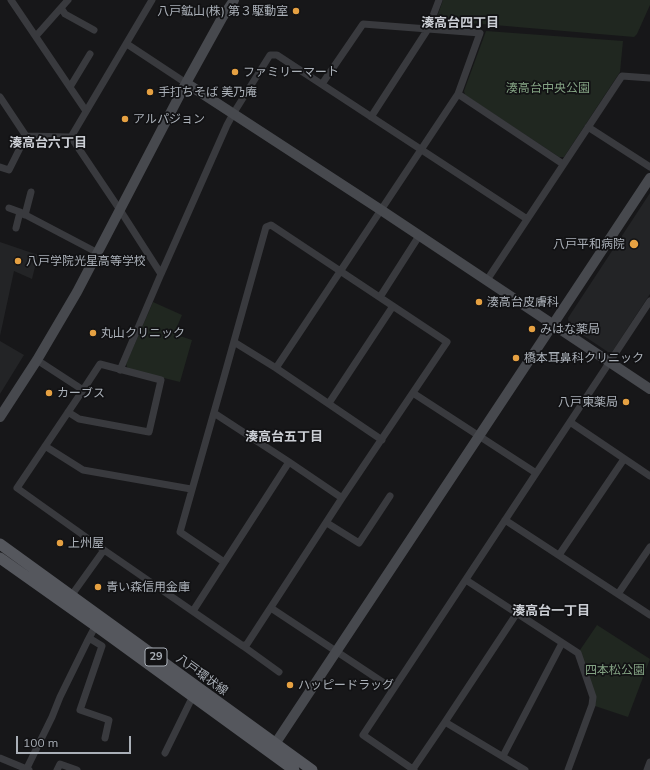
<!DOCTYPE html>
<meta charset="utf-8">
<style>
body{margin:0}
#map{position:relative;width:650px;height:770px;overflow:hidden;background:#171719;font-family:Mulish,sans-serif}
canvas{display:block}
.scale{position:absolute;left:16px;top:736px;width:115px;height:18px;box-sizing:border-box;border:2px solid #aab0b8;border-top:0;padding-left:5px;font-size:12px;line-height:14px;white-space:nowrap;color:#aab0b8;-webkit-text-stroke:3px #121214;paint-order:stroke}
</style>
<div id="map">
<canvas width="650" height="770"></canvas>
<div class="scale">100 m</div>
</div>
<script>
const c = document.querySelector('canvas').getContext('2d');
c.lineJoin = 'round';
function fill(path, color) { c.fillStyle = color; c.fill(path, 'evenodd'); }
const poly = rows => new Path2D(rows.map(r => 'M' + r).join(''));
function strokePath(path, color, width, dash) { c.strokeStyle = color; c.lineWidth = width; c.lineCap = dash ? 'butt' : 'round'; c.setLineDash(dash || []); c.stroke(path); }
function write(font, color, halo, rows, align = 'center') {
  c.font = font + ' Mulish,"Noto Sans JP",sans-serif'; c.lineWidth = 3.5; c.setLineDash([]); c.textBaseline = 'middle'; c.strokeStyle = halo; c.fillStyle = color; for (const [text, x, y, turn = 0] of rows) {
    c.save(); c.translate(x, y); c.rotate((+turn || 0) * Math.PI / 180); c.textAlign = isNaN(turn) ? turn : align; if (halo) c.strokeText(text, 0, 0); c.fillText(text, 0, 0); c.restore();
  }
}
fill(poly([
 [650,193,650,294,612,352,608,352,569,326,568,318],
 [0,242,38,255,32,279,14,271,0,336],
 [0,341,24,355,0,394]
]), '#232426');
fill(poly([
 [443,0,650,0,650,5,637,34,634,37,436,20],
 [486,31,623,41,620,72,564,157,559,157,465,95,464,91],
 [153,302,182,315,174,334,192,340,180,382,128,369,126,364],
 [597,625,650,659,628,717,592,705,578,653]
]), '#202720');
strokePath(poly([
 [11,0,86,111],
 [61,8,65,14,94,30],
 [36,36,68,0],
 [127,44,186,83],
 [70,87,90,54],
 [458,94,563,164],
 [0,97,26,136,71,137,120,210,161,274,227,125,233,114,270,55,277,55,527,219],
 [371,117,428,29,439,0],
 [588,127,650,167],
 [71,137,152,0],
 [0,167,9,170,26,136],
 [9,208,20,212,98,253],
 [25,215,31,192],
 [16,228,20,212],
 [487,280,622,76,650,78],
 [380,297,419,236],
 [234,342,276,368,382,440],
 [37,360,83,390],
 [276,368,458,94,480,33,363,24,322,84],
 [120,370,161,274],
 [413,393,536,473],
 [329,403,393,306],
 [68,412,79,419,149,432,161,380,100,364,83,390,17,488,104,550,243,646,247,644,342,498,447,342,271,225,266,227,224,377,180,532,224,562],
 [214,413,289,462,342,498],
 [570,422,650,476],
 [45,446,83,470,191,489],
 [505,520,650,615],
 [327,523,359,543,390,496],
 [559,555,624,459],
 [466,580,578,653,593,697,592,705,568,770],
 [618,594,650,547],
 [71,596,104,550],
 [271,608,393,689],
 [193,611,289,462],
 [89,638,102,646,80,710,109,720,105,738],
 [243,646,279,672],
 [445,722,525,770],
 [165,753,190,702,193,697],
 [503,756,562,643],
 [0,758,29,770],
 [413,769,445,722,517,613],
 [26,770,52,717,60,697,87,642,97,623],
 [57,770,60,764,77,770],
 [414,770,363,735,650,301],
 [647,770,650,762]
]), '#393a3e', 7);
strokePath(poly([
 [186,83,381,210,650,389],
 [0,417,37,360,77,292,186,83,222,18,234,0],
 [271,750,650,178]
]), '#47494e', 10);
strokePath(poly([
 [0,544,312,770],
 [0,558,96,626,294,770]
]), '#55575d', 11);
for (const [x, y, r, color] of [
 [296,11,4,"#e6a142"],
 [235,72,4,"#e6a142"],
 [150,92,4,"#e6a142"],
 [125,119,4,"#e6a142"],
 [634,244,5,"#e6a142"],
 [18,261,4,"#e6a142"],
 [479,302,4,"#e6a142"],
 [532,329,4,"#e6a142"],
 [93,333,4,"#e6a142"],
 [516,358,4,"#e6a142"],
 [49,393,4,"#e6a142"],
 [626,402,4,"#e6a142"],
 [60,543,4,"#e6a142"],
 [98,587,4,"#e6a142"],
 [290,685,4,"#e6a142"]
]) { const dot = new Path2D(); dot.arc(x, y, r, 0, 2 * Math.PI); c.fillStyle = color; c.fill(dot); strokePath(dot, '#121214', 1.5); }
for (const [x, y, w] of [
 [156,657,22]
]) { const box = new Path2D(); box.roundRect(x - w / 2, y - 9, w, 18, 3); c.fillStyle = '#121214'; c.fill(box); strokePath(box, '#aab0b8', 1); }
write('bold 11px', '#aab0b8', null, [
 ["29",156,657]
]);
write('12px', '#aab0b8', '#121214', [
 ["八戸鉱山(株) 第３駆動室",288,11,"right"],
 ["ファミリーマート",243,72],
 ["手打ちそば 美乃庵",158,92],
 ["アルパジョン",133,119],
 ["八戸平和病院",625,244,"right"],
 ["八戸学院光星高等学校",26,261],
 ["湊高台皮膚科",487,302],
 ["みはな薬局",540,329],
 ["丸山クリニック",101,333],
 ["橋本耳鼻科クリニック",524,358],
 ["カーブス",57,393],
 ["八戸東薬局",618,402,"right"],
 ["上州屋",68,543],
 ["青い森信用金庫",106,587],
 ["ハッピードラッグ",298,685]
], 'left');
write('12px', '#83a283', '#121214', [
 ["湊高台中央公園",548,88],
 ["四本松公園",615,670]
]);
write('12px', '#aab0b8', '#121214', [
 ["八戸環状線",202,675,36]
]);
write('bold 13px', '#cbced4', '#121214', [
 ["湊高台四丁目",460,23],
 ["湊高台六丁目",48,143],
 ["湊高台五丁目",284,437],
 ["湊高台一丁目",551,611]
]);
</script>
